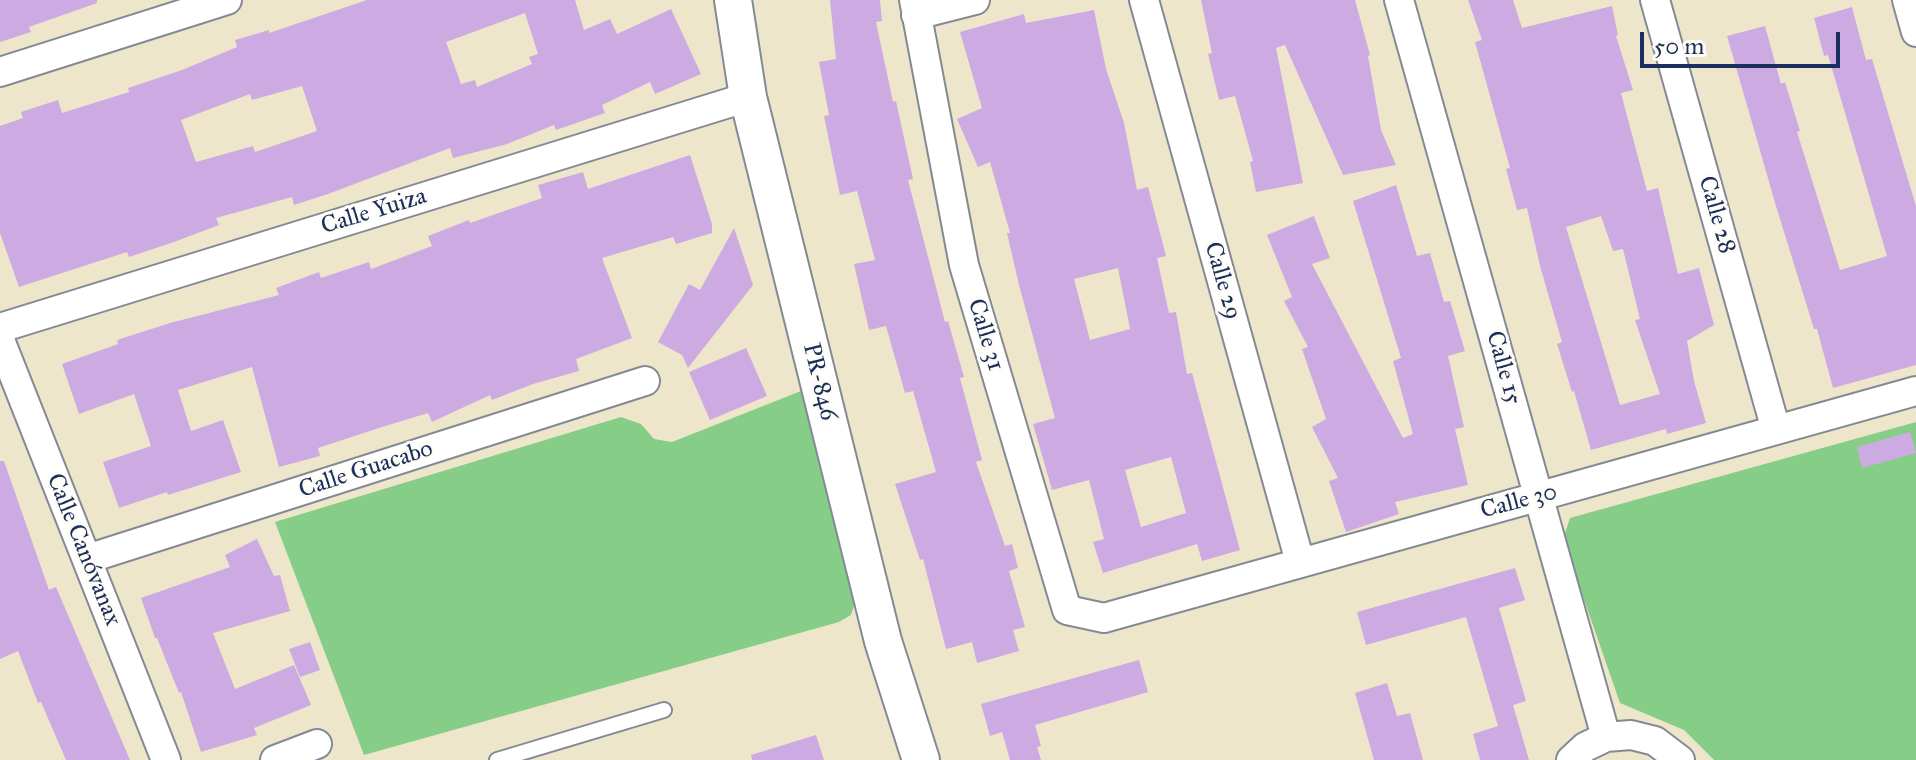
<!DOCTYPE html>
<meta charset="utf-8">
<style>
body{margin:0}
#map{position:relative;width:1916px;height:760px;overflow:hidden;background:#eee6ca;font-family:"IM FELL Great Primer",serif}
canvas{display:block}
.scale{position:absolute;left:1640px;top:32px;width:200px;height:36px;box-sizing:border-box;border:4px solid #1b2f5e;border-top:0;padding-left:10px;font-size:24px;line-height:28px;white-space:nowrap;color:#1b2f5e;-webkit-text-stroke:6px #fdfcf7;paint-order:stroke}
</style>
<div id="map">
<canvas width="1916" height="760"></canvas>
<div class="scale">50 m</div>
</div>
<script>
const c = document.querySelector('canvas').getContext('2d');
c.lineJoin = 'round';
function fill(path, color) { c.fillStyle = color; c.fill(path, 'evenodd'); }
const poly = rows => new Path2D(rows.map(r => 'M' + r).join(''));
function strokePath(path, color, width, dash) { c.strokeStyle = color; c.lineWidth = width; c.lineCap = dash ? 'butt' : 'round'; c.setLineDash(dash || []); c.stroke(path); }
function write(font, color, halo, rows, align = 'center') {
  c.font = font + ' "IM FELL Great Primer",serif'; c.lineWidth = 6; c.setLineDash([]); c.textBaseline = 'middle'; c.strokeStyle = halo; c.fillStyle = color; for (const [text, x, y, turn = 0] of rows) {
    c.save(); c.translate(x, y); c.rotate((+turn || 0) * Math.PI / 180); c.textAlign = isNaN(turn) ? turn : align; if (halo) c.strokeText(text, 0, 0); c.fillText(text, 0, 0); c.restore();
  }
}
fill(poly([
 [801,391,856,599,851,615,839,622,364,755,275,522,621,417,641,424,654,439,672,442],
 [1916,422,1916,760,1714,760,1684,730,1620,703,1563,539,1570,518]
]), '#86cd88');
fill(poly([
 [0,0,97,0,97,3,29,27,31,32,0,42],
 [367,0,575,0,584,30,610,19,617,34,671,9,701,74,655,94,650,82,602,105,605,113,556,130,554,125,507,144,453,158,450,148,328,194,294,205,292,197,216,218,219,225,174,242,129,257,127,252,19,287,0,233,0,126,23,118,21,112,58,100,62,113,129,92,128,88,182,70,237,47,235,40,269,30,269,33],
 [525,13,538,54,529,57,532,64,477,87,475,80,461,84,446,42],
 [302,86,317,131,255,152,253,146,196,162,181,120,250,94,252,100],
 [830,0,880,0,882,21,876,22,893,102,896,101,913,179,908,180,945,322,948,321,964,377,960,378,982,460,976,462,1005,546,1012,544,1018,568,1009,571,1025,627,1013,630,1019,651,977,663,972,642,946,649,923,559,920,560,895,484,936,472,913,391,905,393,886,326,869,330,854,264,875,260,857,191,840,195,824,116,829,115,819,62,836,59],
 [1201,0,1355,0,1370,55,1368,56,1381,130,1396,165,1343,175,1285,45,1276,48,1303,183,1256,192,1250,162,1253,161,1235,96,1219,100,1208,54,1212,53],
 [1468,0,1513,0,1522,28,1612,6,1618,35,1616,36,1633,90,1621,93,1647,191,1658,188,1678,274,1699,268,1714,325,1687,341,1694,381,1706,423,1667,434,1666,429,1591,450,1574,391,1572,392,1557,344,1562,342,1540,266,1527,208,1517,210,1506,169,1510,168,1475,42,1482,40],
 [1601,216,1613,251,1623,249,1640,319,1635,320,1660,394,1620,405,1566,227],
 [1852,7,1866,60,1872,59,1916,206,1916,365,1833,388,1817,329,1814,329,1776,206,1727,36,1765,26,1781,84,1785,82,1800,131,1797,132,1840,270,1887,256,1828,55,1824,56,1814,18],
 [1094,10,1106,69,1124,123,1137,190,1148,187,1166,256,1157,258,1169,313,1176,312,1187,374,1192,373,1240,550,1202,561,1197,544,1103,573,1093,542,1104,539,1089,480,1052,490,1033,424,1055,418,1019,285,1007,233,1010,233,990,162,978,167,957,119,982,108,960,32,1024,14,1026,23],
 [1118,268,1130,329,1090,340,1074,279],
 [1171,457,1186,513,1141,527,1125,470],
 [690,155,712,224,712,233,676,244,673,237,602,258,632,338,576,359,579,371,533,384,492,400,490,395,432,422,428,413,382,427,318,448,320,456,279,467,252,367,178,390,191,431,223,420,241,472,168,495,167,492,119,508,103,462,151,446,134,394,79,414,62,364,118,344,117,340,170,323,279,295,276,288,319,272,321,278,369,262,371,269,432,246,428,236,469,220,470,223,542,198,538,185,583,172,588,189],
 [1396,185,1417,256,1430,253,1444,302,1450,301,1465,351,1448,356,1464,427,1455,429,1468,485,1395,502,1399,514,1346,532,1329,481,1338,478,1312,427,1326,419,1302,349,1308,347,1284,301,1292,297,1267,235,1314,216,1330,258,1312,264,1403,438,1413,434,1393,361,1401,358,1353,201],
 [734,228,753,285,688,368,682,355,658,342,689,284,700,290],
 [746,348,767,396,710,420,689,372],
 [1910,432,1916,453,1862,468,1857,447],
 [0,461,4,461,49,590,56,587,130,760,66,760,41,702,38,703,18,651,0,659],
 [257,539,274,576,280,575,290,611,213,633,235,689,294,665,311,705,254,728,257,735,201,752,181,692,179,693,157,638,155,638,141,598,230,567,225,555],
 [1515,568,1525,600,1499,608,1526,701,1513,705,1529,760,1480,760,1473,734,1498,726,1466,617,1366,645,1357,612],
 [310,642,320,670,300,677,289,649],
 [1139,660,1148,692,1035,725,1041,746,1037,747,1041,760,1010,760,1002,732,990,736,981,704],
 [1387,683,1397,716,1410,713,1423,760,1374,760,1355,693],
 [816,735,824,760,752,760,751,755]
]), '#ceaae2');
const service = poly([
 [497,760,664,710]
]);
const minor = poly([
 [914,0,964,265,1067,610,1104,618,1916,391],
 [1144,0,1300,562],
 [1399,0,1606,737],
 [1655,0,1776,430],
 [1907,0,1916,32],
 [916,15,975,0],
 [0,72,227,0],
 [0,328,748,97],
 [0,340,166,760],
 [87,559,645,381],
 [275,760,317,744],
 [1571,760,1585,747,1606,737,1631,735,1655,741,1680,760]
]);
const tertiary = poly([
 [733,0,748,97,883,641,921,760]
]);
strokePath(service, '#848a94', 18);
strokePath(minor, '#848a94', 32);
strokePath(tertiary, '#848a94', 40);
strokePath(service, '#fff', 14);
strokePath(minor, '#fff', 28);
strokePath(tertiary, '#fff', 36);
write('24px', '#1b2f5e', '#fdfcf7', [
 ["Calle Yuiza",374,212,-17],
 ["Calle 28",1716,215,74],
 ["Calle 29",1222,281,74],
 ["Calle 31",985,335,73],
 ["Calle 15",1503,368,74],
 ["PR-846",819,382,76],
 ["Calle Guacabo",366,470,-18],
 ["Calle 30",1519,502,-15],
 ["Calle Canóvanax",83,550,68]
]);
</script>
